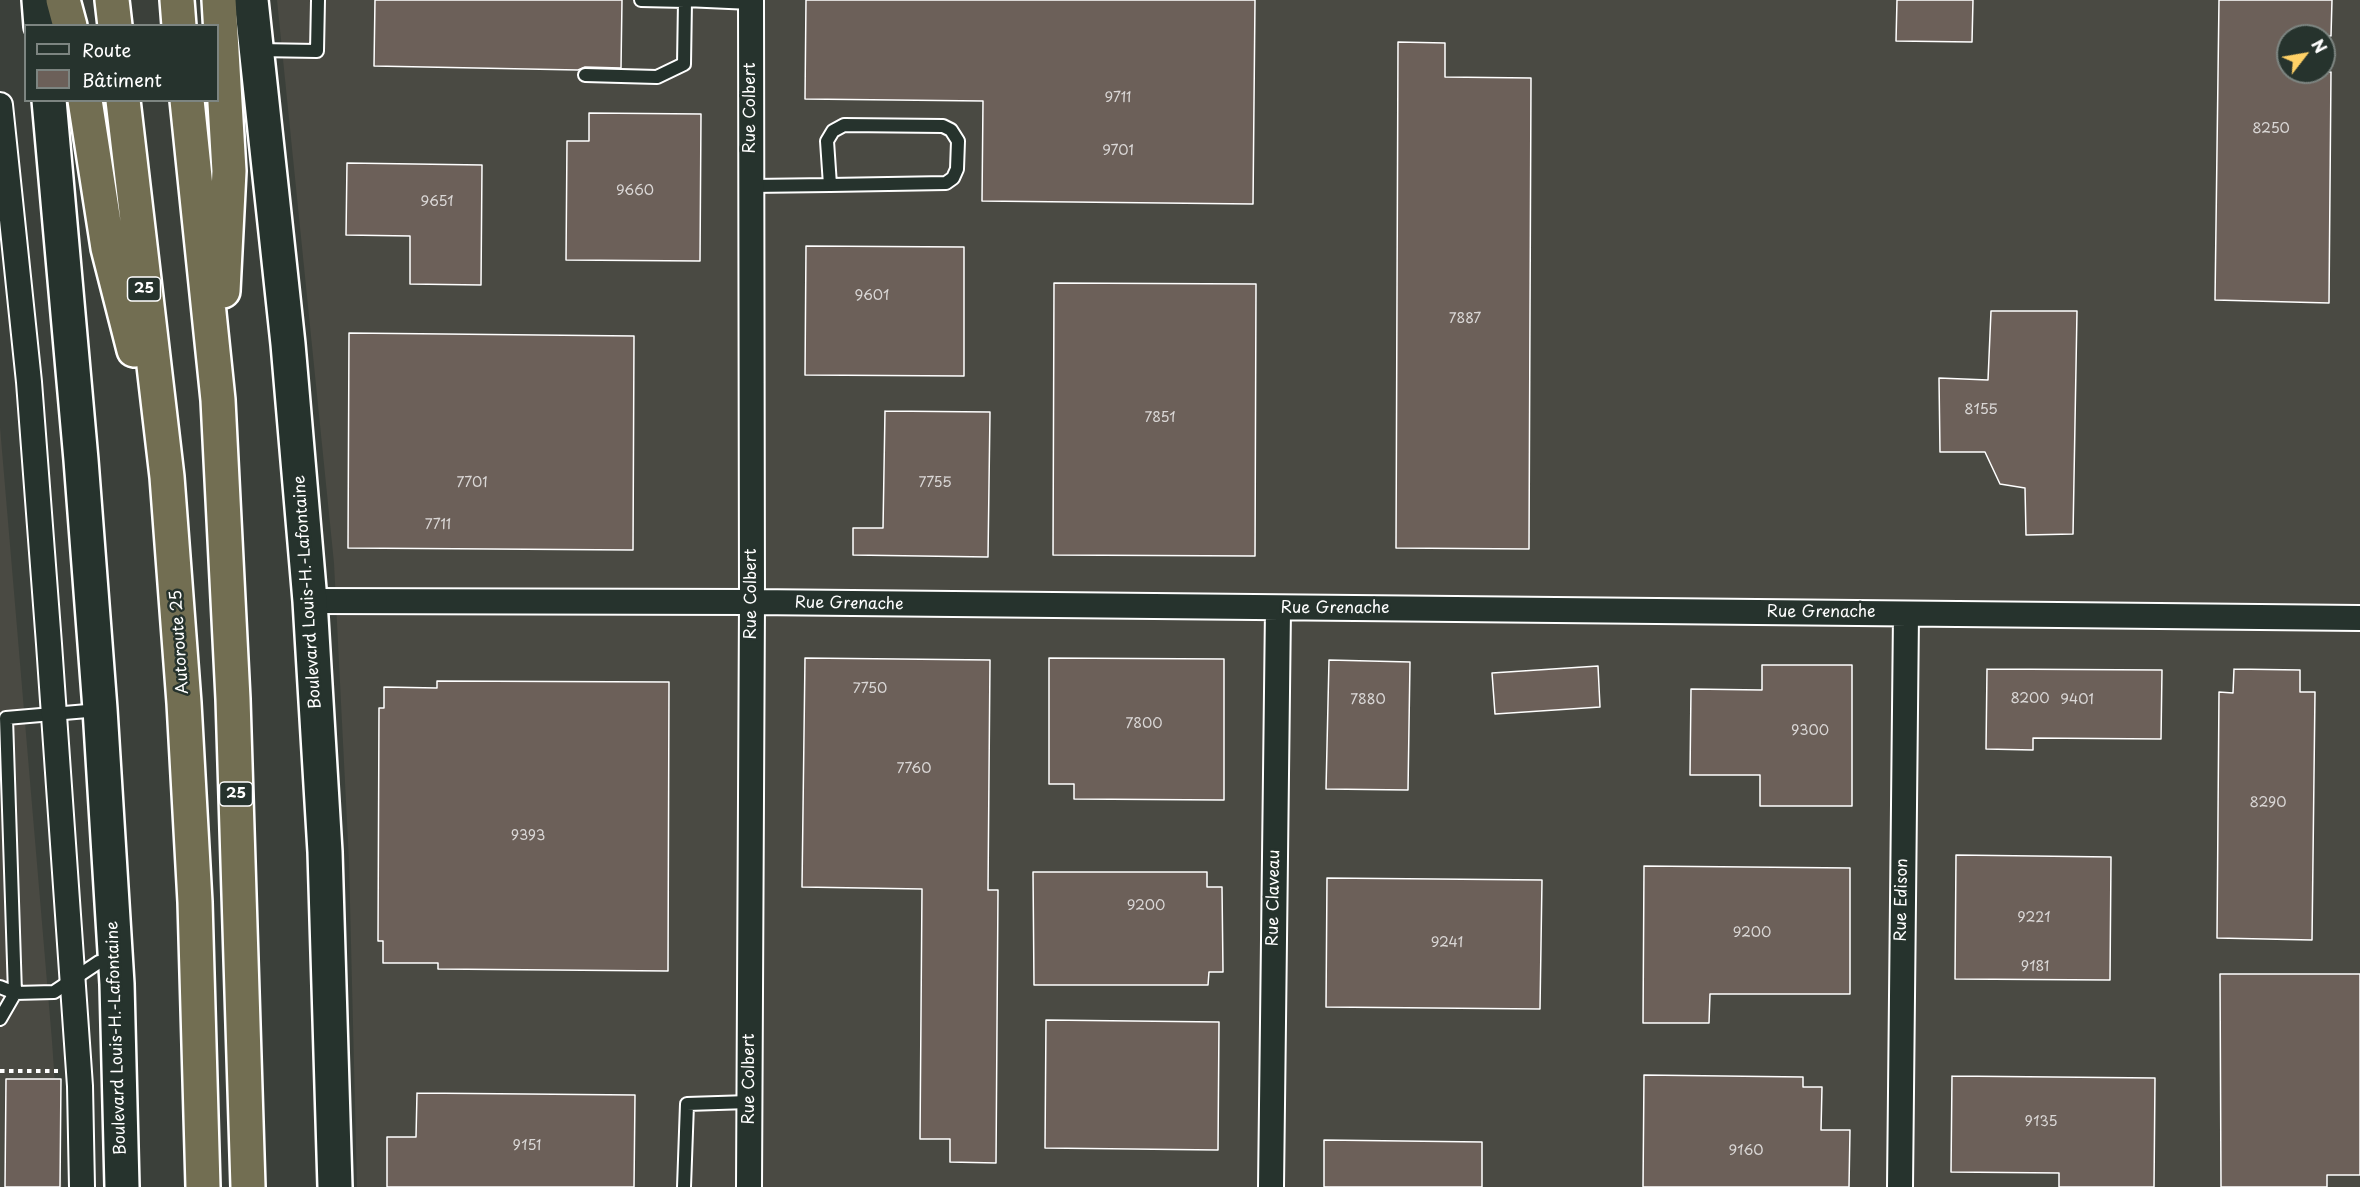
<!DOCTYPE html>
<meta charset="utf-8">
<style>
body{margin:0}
#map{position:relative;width:2360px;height:1187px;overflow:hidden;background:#3b403a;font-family:"Playpen Sans",sans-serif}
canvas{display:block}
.legend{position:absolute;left:24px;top:24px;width:195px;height:78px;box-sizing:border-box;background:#26332d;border:2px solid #7d8581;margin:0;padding:8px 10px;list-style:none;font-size:18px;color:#fff}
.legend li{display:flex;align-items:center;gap:12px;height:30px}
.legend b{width:30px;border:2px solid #7d8581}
.north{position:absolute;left:2276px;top:24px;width:60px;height:60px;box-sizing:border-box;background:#26332d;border:2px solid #7d8581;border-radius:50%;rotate:59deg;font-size:16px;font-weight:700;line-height:24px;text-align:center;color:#fff}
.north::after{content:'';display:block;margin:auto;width:21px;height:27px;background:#ffd166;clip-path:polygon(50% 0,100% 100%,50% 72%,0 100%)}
</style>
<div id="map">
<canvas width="2360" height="1187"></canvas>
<ul class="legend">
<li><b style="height:8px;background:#26332d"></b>Route</li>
<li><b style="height:16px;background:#6c6059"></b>Bâtiment</li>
</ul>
<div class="north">N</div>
</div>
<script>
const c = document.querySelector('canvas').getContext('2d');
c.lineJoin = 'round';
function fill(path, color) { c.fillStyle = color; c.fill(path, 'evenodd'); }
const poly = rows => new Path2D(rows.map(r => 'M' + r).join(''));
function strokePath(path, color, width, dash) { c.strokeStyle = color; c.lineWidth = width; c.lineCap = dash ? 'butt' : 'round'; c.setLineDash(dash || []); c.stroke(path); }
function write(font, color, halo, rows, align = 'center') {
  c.font = font + ' "Playpen Sans",sans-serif'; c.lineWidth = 5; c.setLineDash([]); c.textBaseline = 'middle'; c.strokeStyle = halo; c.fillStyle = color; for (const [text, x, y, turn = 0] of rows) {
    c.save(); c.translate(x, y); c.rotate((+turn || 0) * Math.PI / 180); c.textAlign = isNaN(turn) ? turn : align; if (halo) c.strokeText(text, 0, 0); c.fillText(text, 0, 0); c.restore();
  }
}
fill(poly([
 [277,0,2360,0,2360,1187,357,1187,349,862,334,563],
 [2288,36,2324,36,2324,72,2288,72],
 [0,427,52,1041,62,1187,0,1187]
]), '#4a4a43');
const building = poly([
 [375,0,622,0,621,68,585,67,578,70,374,66,375,0],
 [806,0,1255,0,1253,204,982,201,983,101,805,99,806,0],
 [1897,0,1973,0,1972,42,1896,41,1897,0],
 [2219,0,2332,0,2331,36,2288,36,2288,72,2331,72,2329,303,2215,300,2219,0],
 [1398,42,1445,43,1445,77,1531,78,1529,549,1396,548,1398,42],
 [589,113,701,114,700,261,566,260,567,141,589,141,589,113],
 [347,163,482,165,481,285,410,284,410,236,346,235,347,163],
 [806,246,964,247,964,376,805,375,806,246],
 [1054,283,1256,284,1255,556,1053,555,1054,283],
 [1991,311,2077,311,2073,534,2026,535,2025,488,2000,484,1985,452,1940,452,1939,378,1988,380,1991,311],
 [349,333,634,336,633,550,348,548,349,333],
 [885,411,990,412,988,557,853,555,853,528,883,528,885,411],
 [805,658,990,660,988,890,998,890,996,1163,950,1162,950,1139,920,1139,922,889,802,887,805,658],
 [1049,658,1224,659,1224,800,1074,799,1074,784,1049,784,1049,658],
 [1329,660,1410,662,1408,790,1326,789,1329,660],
 [1762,665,1852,665,1852,806,1760,806,1760,775,1690,775,1691,689,1762,690,1762,665],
 [1598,666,1600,707,1495,714,1492,673,1598,666],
 [1987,669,2162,670,2161,739,2033,738,2033,750,1986,749,1987,669],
 [2234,669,2300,670,2300,692,2315,692,2312,940,2217,938,2219,692,2233,693,2234,669],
 [437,681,669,682,668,971,438,969,438,963,383,963,383,941,378,941,379,708,384,708,384,687,437,688,437,681],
 [1956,855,2111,857,2110,980,1955,979,1956,855],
 [1644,866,1850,868,1850,994,1710,994,1709,1023,1643,1023,1644,866],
 [1033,872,1207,872,1207,887,1222,887,1223,972,1209,972,1208,985,1034,985,1033,872],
 [1327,878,1542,880,1540,1009,1326,1007,1327,878],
 [2220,974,2360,974,2360,1175,2327,1175,2327,1187,2221,1187,2220,974],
 [1046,1020,1219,1022,1218,1150,1045,1148,1046,1020],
 [1644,1075,1803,1077,1803,1087,1822,1087,1821,1130,1850,1130,1849,1187,1643,1187,1644,1075],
 [1952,1076,2155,1078,2154,1187,2059,1187,2059,1173,1951,1172,1952,1076],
 [6,1079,61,1079,60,1187,5,1187,6,1079],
 [417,1093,635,1095,634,1187,387,1187,387,1137,416,1137,417,1093],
 [1324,1140,1482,1142,1482,1187,1324,1187,1324,1140]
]);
fill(building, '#6c6059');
strokePath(building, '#fff', 1.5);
const service = poly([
 [685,0,751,3],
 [258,50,317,51,318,0],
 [585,75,657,77,684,64,685,1,641,0],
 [751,186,830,185,946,183,953,178,957,169,958,141,951,130,943,126,844,125,833,131,827,141,830,185],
 [99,710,6,718,15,993,54,992,99,962,116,963],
 [0,987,15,993,0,1019],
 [684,1187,687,1104,749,1102]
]);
const minor = poly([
 [0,105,29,382,49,644,80,1086,82,1187],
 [310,601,752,602,2360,618],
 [749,1187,752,602,751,0],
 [1271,1187,1278,609],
 [1900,1187,1906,614]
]);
const secondary = poly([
 [39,0,41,26],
 [251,0,288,344,310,601,325,852,335,1187],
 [49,100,81,460,100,709,117,984,122,1187]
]);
const motorway = poly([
 [63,0,70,26],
 [112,0,115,26],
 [177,0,179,26],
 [219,0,229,171,223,291],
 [85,100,108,248,134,350],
 [123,100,167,477,184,703,195,902,203,1187],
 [187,100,218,400,233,699,248,1187]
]);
strokePath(service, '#fff', 16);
strokePath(minor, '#fff', 28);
strokePath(secondary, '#fff', 38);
strokePath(motorway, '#fff', 38);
strokePath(poly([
 [0,1071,58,1071]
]), '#fff', 4, [4.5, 4.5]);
strokePath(service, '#26332d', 12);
strokePath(minor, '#26332d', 24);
strokePath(secondary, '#26332d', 33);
strokePath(motorway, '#726e52', 33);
write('14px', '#dad7d6', null, [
 ["9711",1118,98],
 ["8250",2271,129],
 ["9701",1118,151],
 ["9660",635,191],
 ["9651",437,202],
 ["9601",872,296],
 ["7887",1465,319],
 ["8155",1981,410],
 ["7851",1160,418],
 ["7701",472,483],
 ["7755",935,483],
 ["7711",438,525],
 ["7750",870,689],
 ["8200",2030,699],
 ["7880",1368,700],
 ["9401",2077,700],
 ["7800",1144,724],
 ["9300",1810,731],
 ["7760",914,769],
 ["8290",2268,803],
 ["9393",528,836],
 ["9200",1146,906],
 ["9221",2034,918],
 ["9200",1752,933],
 ["9241",1447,943],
 ["9181",2035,967],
 ["9135",2041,1122],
 ["9151",527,1146],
 ["9160",1746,1151]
]);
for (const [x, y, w] of [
 [144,289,33],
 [236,794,33]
]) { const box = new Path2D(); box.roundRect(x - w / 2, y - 12, w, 24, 4.5); c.fillStyle = '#26332d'; c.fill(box); strokePath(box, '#fff', 1.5); }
write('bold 15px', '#fff', null, [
 ["25",144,289],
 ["25",236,794]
]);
write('16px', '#fff', '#26332d', [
 ["Rue Colbert",751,108,-90],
 ["Boulevard Louis-H.-Lafontaine",308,592,-94],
 ["Rue Colbert",752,594,-90],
 ["Rue Grenache",849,604,1],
 ["Rue Grenache",1335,609],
 ["Rue Grenache",1821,613],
 ["Autoroute 25",180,642,-94],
 ["Rue Claveau",1274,898,-89],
 ["Rue Edison",1902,900,-89],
 ["Boulevard Louis-H.-Lafontaine",117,1038,-92],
 ["Rue Colbert",750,1079,-90]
]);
</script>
